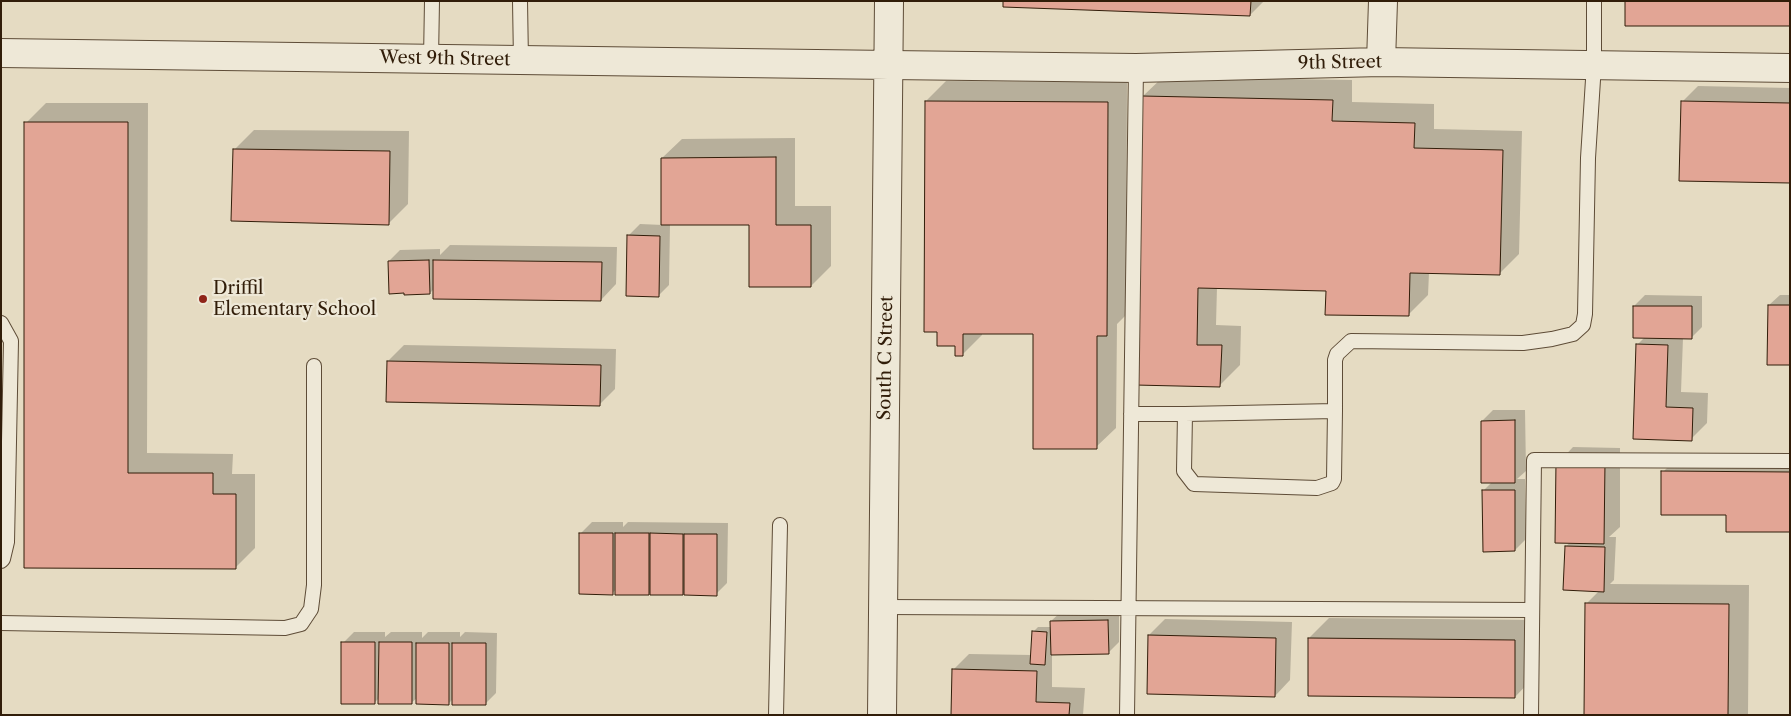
<!DOCTYPE html>
<style>
body{margin:0}
#map{position:relative;width:1791px;height:716px;overflow:hidden;background:#e5dbc2;font-family:"Libre Caslon Text",serif}
canvas{display:block}
.frame{position:absolute;inset:0;border:2px solid #311d09;pointer-events:none}
</style>
<div id="map">
<canvas width="1791" height="716"></canvas>
<div class="frame"></div>
</div>
<script>
const c = document.querySelector('canvas').getContext('2d');
c.lineJoin = 'round';
function fill(path, color) { c.fillStyle = color; c.fill(path, 'evenodd'); }
const poly = rows => new Path2D(rows.map(r => 'M' + r).join(''));
function strokePath(path, color, width, dash) { c.strokeStyle = color; c.lineWidth = width; c.lineCap = dash ? 'butt' : 'round'; c.setLineDash(dash || []); c.stroke(path); }
function write(font, color, halo, rows, align = 'center') {
  c.font = font + ' "Libre Caslon Text",serif'; c.lineWidth = 4.5; c.setLineDash([]); c.textBaseline = 'middle'; c.strokeStyle = halo; c.fillStyle = color; for (const [text, x, y, turn = 0] of rows) {
    c.save(); c.translate(x, y); c.rotate((+turn || 0) * Math.PI / 180); c.textAlign = isNaN(turn) ? turn : align; if (halo) c.strokeText(text, 0, 0); c.fillText(text, 0, 0); c.restore();
  }
}
fill(poly([
 [1004,1,1264,1,1250,15],
 [1163,77,1352,80,1352,102,1434,104,1434,129,1522,131,1519,254,1499,274,1429,273,1428,295,1408,315,1327,289,1217,287,1216,325,1241,326,1240,365,1220,385,1137,383,1143,96],
 [946,81,1127,82,1126,315,1117,324,1116,428,1096,447,1035,333,982,333,982,335,962,355,956,345,926,101],
 [1698,86,1790,88,1790,182,1682,102],
 [46,103,148,103,147,453,233,454,232,474,255,474,255,548,235,568,25,567,26,123],
 [254,130,409,131,408,204,388,224,234,150],
 [795,138,795,206,831,206,831,266,811,286,751,224,670,224,669,285,658,296,629,235,640,224,663,225,662,158,682,139],
 [450,245,617,247,616,284,601,300,434,289,430,293,389,261,400,250,440,249,440,255],
 [1645,295,1702,296,1702,327,1691,338,1683,338,1681,392,1708,393,1707,423,1691,439,1635,438,1637,345,1645,337,1634,306],
 [1780,295,1790,295,1790,364,1769,305],
 [404,345,616,349,615,389,599,405,388,361],
 [1493,410,1525,410,1526,471,1517,479,1525,479,1526,539,1515,550,1483,491,1492,482,1482,421],
 [1573,447,1620,448,1620,527,1609,537,1616,537,1614,580,1610,584,1749,585,1748,715,1585,715,1586,604,1599,591,1566,546,1571,542,1558,463],
 [1679,456,1790,456,1790,531,1728,514,1663,472],
 [592,522,623,522,623,527,628,522,728,523,727,583,716,594,617,593,617,589,612,593,581,533],
 [1119,610,1119,642,1108,653,1052,654,1052,687,1085,688,1083,715,976,715,953,670,969,654,1032,655,1033,632,1038,627,1051,627,1051,621,1062,611],
 [1329,618,1535,620,1534,677,1515,697,1309,638],
 [1165,619,1292,622,1290,680,1275,696,1149,635],
 [354,632,385,632,385,637,391,632,422,632,422,638,428,632,460,632,460,637,465,632,497,633,496,693,485,704,454,698,448,704,417,698,411,703,380,697,374,703,343,643]
]), '#0003');
const building = poly([
 [1003,1,1251,1,1250,16,1003,7,1003,1],
 [1625,1,1790,1,1790,26,1625,26,1625,1],
 [1142,96,1333,100,1332,121,1415,123,1414,148,1503,150,1500,275,1410,273,1409,316,1325,315,1326,291,1198,288,1197,345,1222,345,1220,387,1135,385,1142,96],
 [925,101,1108,102,1107,336,1097,336,1097,449,1033,449,1033,334,963,334,963,356,955,356,955,346,937,346,937,332,924,332,925,101],
 [1681,101,1790,103,1790,183,1679,181,1681,101],
 [24,122,128,122,128,473,213,473,213,494,236,494,236,569,24,568,24,122],
 [233,149,390,151,389,225,231,221,233,149],
 [776,157,776,225,811,225,811,287,749,287,749,225,661,225,661,158,776,157],
 [627,235,660,236,659,297,626,296,627,235],
 [429,260,430,294,404,295,404,293,389,294,388,261,429,260],
 [433,260,602,262,601,301,433,299,433,260],
 [1768,305,1790,305,1790,365,1767,365,1768,305],
 [1633,306,1692,306,1692,339,1633,338,1633,306],
 [1636,344,1668,345,1666,407,1693,408,1692,441,1633,439,1636,344],
 [387,361,601,365,600,406,386,402,387,361],
 [1515,420,1515,483,1481,483,1481,421,1515,420],
 [1556,462,1605,463,1604,544,1555,543,1556,462],
 [1661,471,1790,472,1790,532,1726,532,1726,515,1661,515,1661,471],
 [1482,490,1515,490,1515,551,1483,552,1482,490],
 [579,533,613,533,613,595,579,594,579,533],
 [615,533,649,533,649,595,615,595,615,533],
 [650,533,683,534,683,595,650,595,650,533],
 [684,534,717,534,717,596,684,595,684,534],
 [1565,546,1605,547,1604,592,1563,590,1565,546],
 [1585,603,1729,604,1728,715,1584,715,1585,603],
 [1108,620,1109,654,1051,655,1050,621,1108,620],
 [1032,631,1047,632,1045,665,1030,664,1032,631],
 [1148,635,1276,638,1275,697,1147,694,1148,635],
 [1308,638,1515,640,1515,698,1308,696,1308,638],
 [341,642,375,642,375,704,341,704,341,642],
 [379,642,412,642,412,704,378,704,379,642],
 [416,643,449,643,449,705,416,704,416,643],
 [452,643,486,643,486,705,452,705,452,643],
 [952,669,1037,671,1036,702,1070,703,1069,715,951,715,952,669]
]);
fill(building, '#e2a595');
strokePath(building, '#311d09', 1);
const service = poly([
 [520,1,521,61],
 [431,59,432,1],
 [1,323,11,341,7,542,3,559,1,561],
 [1335,411,1185,414,1184,471,1194,484,1317,488,1332,483,1334,479,1335,411,1335,360,1337,354,1351,341,1523,343,1552,339,1573,334,1583,325,1585,314,1588,158,1594,64,1594,1],
 [1131,414,1185,414],
 [883,607,1532,610],
 [1,623,285,628,301,624,311,609,314,585,314,366],
 [776,715,780,525],
 [1127,715,1136,68],
 [1531,715,1534,460,1790,461]
]);
const minor = poly([
 [1381,62,1383,1],
 [890,65,1136,68,1381,62,1790,68]
]);
const tertiary = poly([
 [1,53,890,65],
 [882,715,889,1]
]);
strokePath(service, '#5e4c37', 16);
strokePath(minor, '#5e4c37', 30);
strokePath(tertiary, '#5e4c37', 30);
strokePath(service, '#eee8d7', 14);
strokePath(minor, '#eee8d7', 28);
strokePath(tertiary, '#eee8d7', 28);
for (const [x, y, r, color] of [
 [203,299,5,"#8f2418"]
]) { const dot = new Path2D(); dot.arc(x, y, r, 0, 2 * Math.PI); c.fillStyle = color; c.fill(dot); strokePath(dot, '#eee8d7', 2); }
write('18px', '#311d09', '#eee8d7', [
 ["West 9th Street",445,59,1],
 ["9th Street",1340,63,-1],
 ["South C Street",886,358,-89]
]);
write('18px', '#311d09', '#eee8d7', [
 ["Driffil",213,289],
 ["Elementary School",213,310]
], 'left');
</script>
